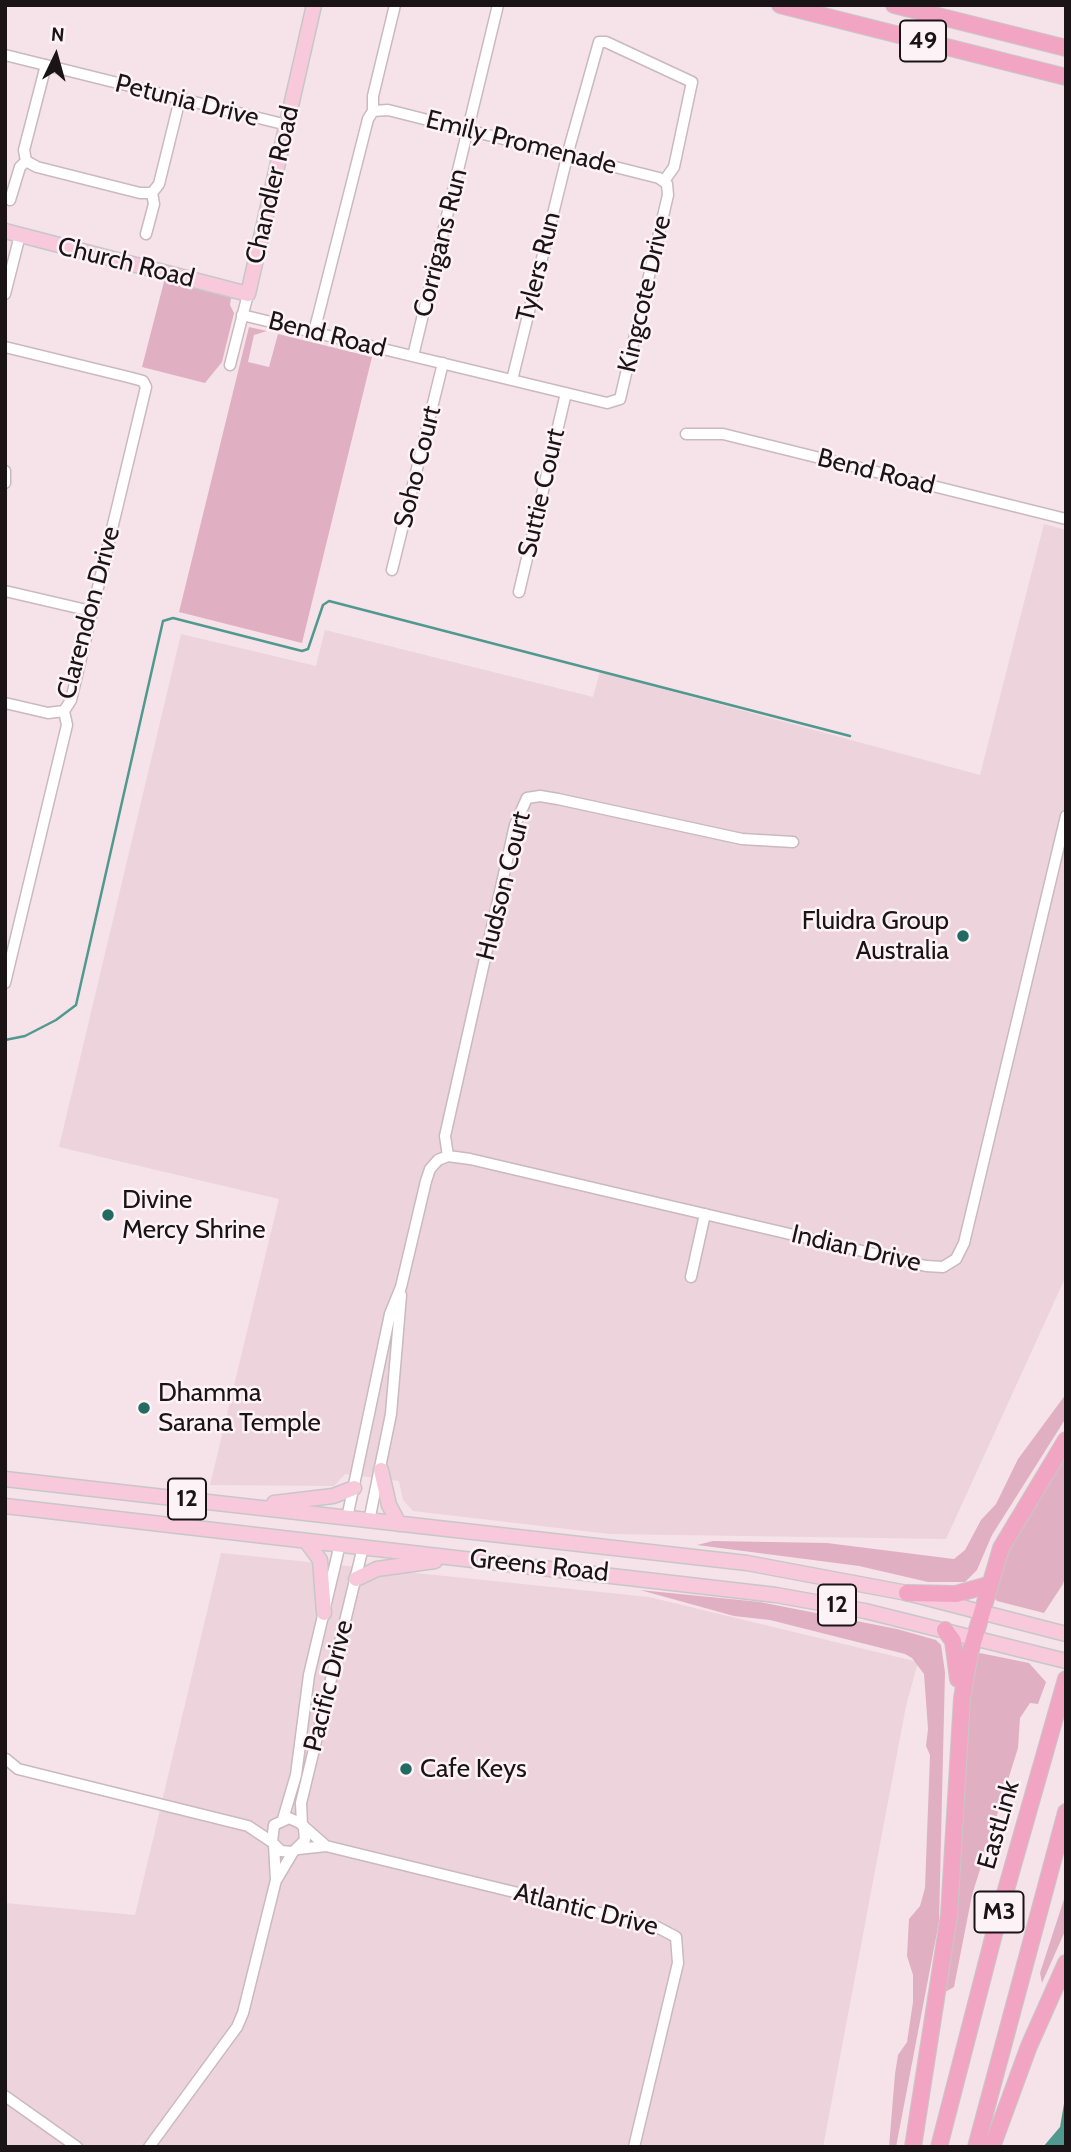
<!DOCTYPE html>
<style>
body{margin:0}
#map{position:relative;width:1071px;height:2152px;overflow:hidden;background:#f5e3e9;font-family:Cabin,sans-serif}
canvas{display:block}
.frame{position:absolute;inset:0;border:7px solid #1a1416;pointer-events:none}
.north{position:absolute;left:21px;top:21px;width:70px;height:70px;-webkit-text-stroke:5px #fdf2f6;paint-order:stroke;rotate:5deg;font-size:19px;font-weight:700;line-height:28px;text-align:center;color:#1a1416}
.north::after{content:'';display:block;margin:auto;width:24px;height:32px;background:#1a1416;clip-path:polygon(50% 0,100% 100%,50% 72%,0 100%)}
</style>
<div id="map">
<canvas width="1071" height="2152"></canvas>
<div class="frame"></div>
<div class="north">N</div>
</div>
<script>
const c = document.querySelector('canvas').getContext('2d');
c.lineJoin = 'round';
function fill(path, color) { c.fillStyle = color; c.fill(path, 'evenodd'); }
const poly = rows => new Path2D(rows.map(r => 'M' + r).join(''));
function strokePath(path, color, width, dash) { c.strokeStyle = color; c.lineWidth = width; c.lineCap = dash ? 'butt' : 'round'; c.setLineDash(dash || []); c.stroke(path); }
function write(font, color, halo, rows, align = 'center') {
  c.font = font + ' Cabin,sans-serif'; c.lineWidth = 5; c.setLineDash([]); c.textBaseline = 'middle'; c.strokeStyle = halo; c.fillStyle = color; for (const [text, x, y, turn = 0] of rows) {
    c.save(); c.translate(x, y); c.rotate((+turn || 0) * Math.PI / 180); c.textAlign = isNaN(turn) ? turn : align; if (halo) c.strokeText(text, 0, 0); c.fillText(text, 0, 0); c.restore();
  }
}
fill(poly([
 [1044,524,1066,530,1066,1276,946,1539,610,1534,413,1511,403,1500,399,1481,345,1474,334,1486,210,1485,279,1199,59,1147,181,634,316,666,325,630,593,697,600,672,980,775],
 [221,1553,649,1597,918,1662,906,1706,823,2147,5,2147,5,1903,135,1915]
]), '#edd3dc');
fill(poly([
 [166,274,232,292,230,305,234,313,222,362,205,383,142,367],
 [249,327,267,331,254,335,248,362,269,367,278,334,372,357,302,643,179,612],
 [1066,1394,1066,1418,992,1535,977,1570,965,1582,928,1582,859,1566,697,1545,713,1541,827,1543,954,1559,965,1550,981,1520,996,1504,1018,1459],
 [1066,1451,1066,1574,1063,1584,1044,1613,997,1601,993,1597,996,1572],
 [640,1590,760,1602,897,1629,936,1640,941,1645,945,1672,939,1922,896,2147,889,2147,895,2074,898,2055,907,2042,913,2002,913,1975,907,1956,909,1919,920,1906,925,1888,930,1755,926,1746,928,1729,924,1674,912,1658,905,1654,770,1620,734,1616],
 [980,1653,1029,1663,1046,1682,1038,1704,1030,1703,1020,1718,1018,1748,972,1895,954,1987,945,1992,959,1879,966,1729,975,1657],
 [1066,1893,1066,1929,1042,1983,1040,1973]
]), '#e0b0c2');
fill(poly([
 [1066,2092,1066,2147,1043,2147,1060,2127]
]), '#50998f');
strokePath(poly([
 [5,1040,25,1036,56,1020,76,1005,163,621,173,618,302,651,308,649,323,605,329,601,850,736]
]), '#50998f', 2.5);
const minor = poly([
 [5,55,287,125],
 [26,161,37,167,140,193,152,193],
 [26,161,24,150,46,65],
 [10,200,20,167,26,161],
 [146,234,154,204,152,193,159,184,180,99],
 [5,294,20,235],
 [242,315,607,403,620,399,668,195,667,184,659,178,388,110,373,111],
 [314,332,368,119,373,111,373,96,395,5],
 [5,347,128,377,143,381,146,387,71,700,64,711,67,725,5,983],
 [413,356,498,5],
 [230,365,248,294],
 [512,380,570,145,599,42,606,42,692,82,674,167,664,181],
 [686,434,723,434,1066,519],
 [5,471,5,483],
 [392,570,443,363],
 [5,591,91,611],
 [519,592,566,393],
 [5,703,48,713,64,711],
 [448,1156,445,1136,515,825,527,798,540,796,558,799,742,839,793,842],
 [691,1277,705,1214],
 [347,1518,390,1314,401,1287,426,1181,430,1169,438,1160,448,1156,470,1159,926,1266,943,1267,956,1259,964,1243,1066,816],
 [369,1521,391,1414,401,1295],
 [6,1759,18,1769,248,1826,272,1842],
 [283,1819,296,1775,309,1675,340,1544],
 [302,1825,301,1803,363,1547],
 [304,1828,305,1840,293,1852,281,1851,272,1842,274,1825,289,1818,300,1823,326,1846],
 [298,1849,326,1846,657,1927,676,1937,678,1963,634,2147],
 [277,1879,293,1852],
 [5,2096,77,2147],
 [149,2147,237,2027,243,2013,276,1880,274,1845]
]);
const major = poly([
 [5,231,248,294,314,5],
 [381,1470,389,1505,399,1524],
 [5,1479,747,1563,907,1593,1066,1634],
 [274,1503,333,1496,354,1488],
 [5,1506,776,1595,865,1611,1066,1661],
 [306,1541,320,1560,324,1613],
 [356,1579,377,1569,435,1561]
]);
const highway = poly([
 [780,5,1066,77],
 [894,5,1066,48],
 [907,1593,956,1594,988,1585],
 [945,1630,953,1641,958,1679],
 [913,2147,949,1915,962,1698,970,1653,1001,1548,1066,1440],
 [939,2147,1000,1911,1066,1679],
 [976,2147,1066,1812],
 [992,2147,1029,2046,1066,1963]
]);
strokePath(minor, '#cab9bf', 13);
strokePath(major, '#c8c7c7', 17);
strokePath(highway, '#c8c7c7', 18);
strokePath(minor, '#fff', 10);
strokePath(major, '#f7c9db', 14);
strokePath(highway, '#f2a5c3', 16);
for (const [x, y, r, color] of [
 [963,936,7,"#236b62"],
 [108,1215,7,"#236b62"],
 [144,1408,7,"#236b62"],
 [406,1769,7,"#236b62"]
]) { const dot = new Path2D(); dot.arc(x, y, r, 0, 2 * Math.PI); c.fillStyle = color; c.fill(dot); strokePath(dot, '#fdf2f6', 2.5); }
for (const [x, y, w] of [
 [923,41,46],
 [187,1499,38],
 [837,1605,38],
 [999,1912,49]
]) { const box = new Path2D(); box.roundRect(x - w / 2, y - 20.5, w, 41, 5); c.fillStyle = '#fdf2f6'; c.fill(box); strokePath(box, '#1a1416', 2); }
write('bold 24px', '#1a1416', null, [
 ["49",923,41],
 ["12",187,1499],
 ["12",837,1605],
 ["M3",999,1912]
]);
write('26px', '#1a1416', '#fdf2f6', [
 ["Petunia Drive",187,101,14],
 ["Emily Promenade",521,143,14],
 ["Chandler Road",273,185,-77],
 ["Corrigans Run",441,243,-76],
 ["Church Road",126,263,14],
 ["Tylers Run",539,267,-76],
 ["Kingcote Drive",645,294,-77],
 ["Bend Road",327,335,14],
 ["Soho Court",418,467,-76],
 ["Bend Road",876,472,14],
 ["Suttie Court",542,493,-77],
 ["Clarendon Drive",89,613,-75],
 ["Hudson Court",504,886,-76],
 ["Indian Drive",856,1249,13],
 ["Greens Road",539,1566,6],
 ["Pacific Drive",329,1686,-76],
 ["EastLink",999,1825,-74],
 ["Atlantic Drive",586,1910,14]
]);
write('26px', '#1a1416', '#fdf2f6', [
 ["Fluidra Group",949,921,"right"],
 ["Australia",949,951,"right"],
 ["Divine",122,1200],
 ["Mercy Shrine",122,1230],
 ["Dhamma",158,1393],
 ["Sarana Temple",158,1423],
 ["Cafe Keys",420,1769]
], 'left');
</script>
